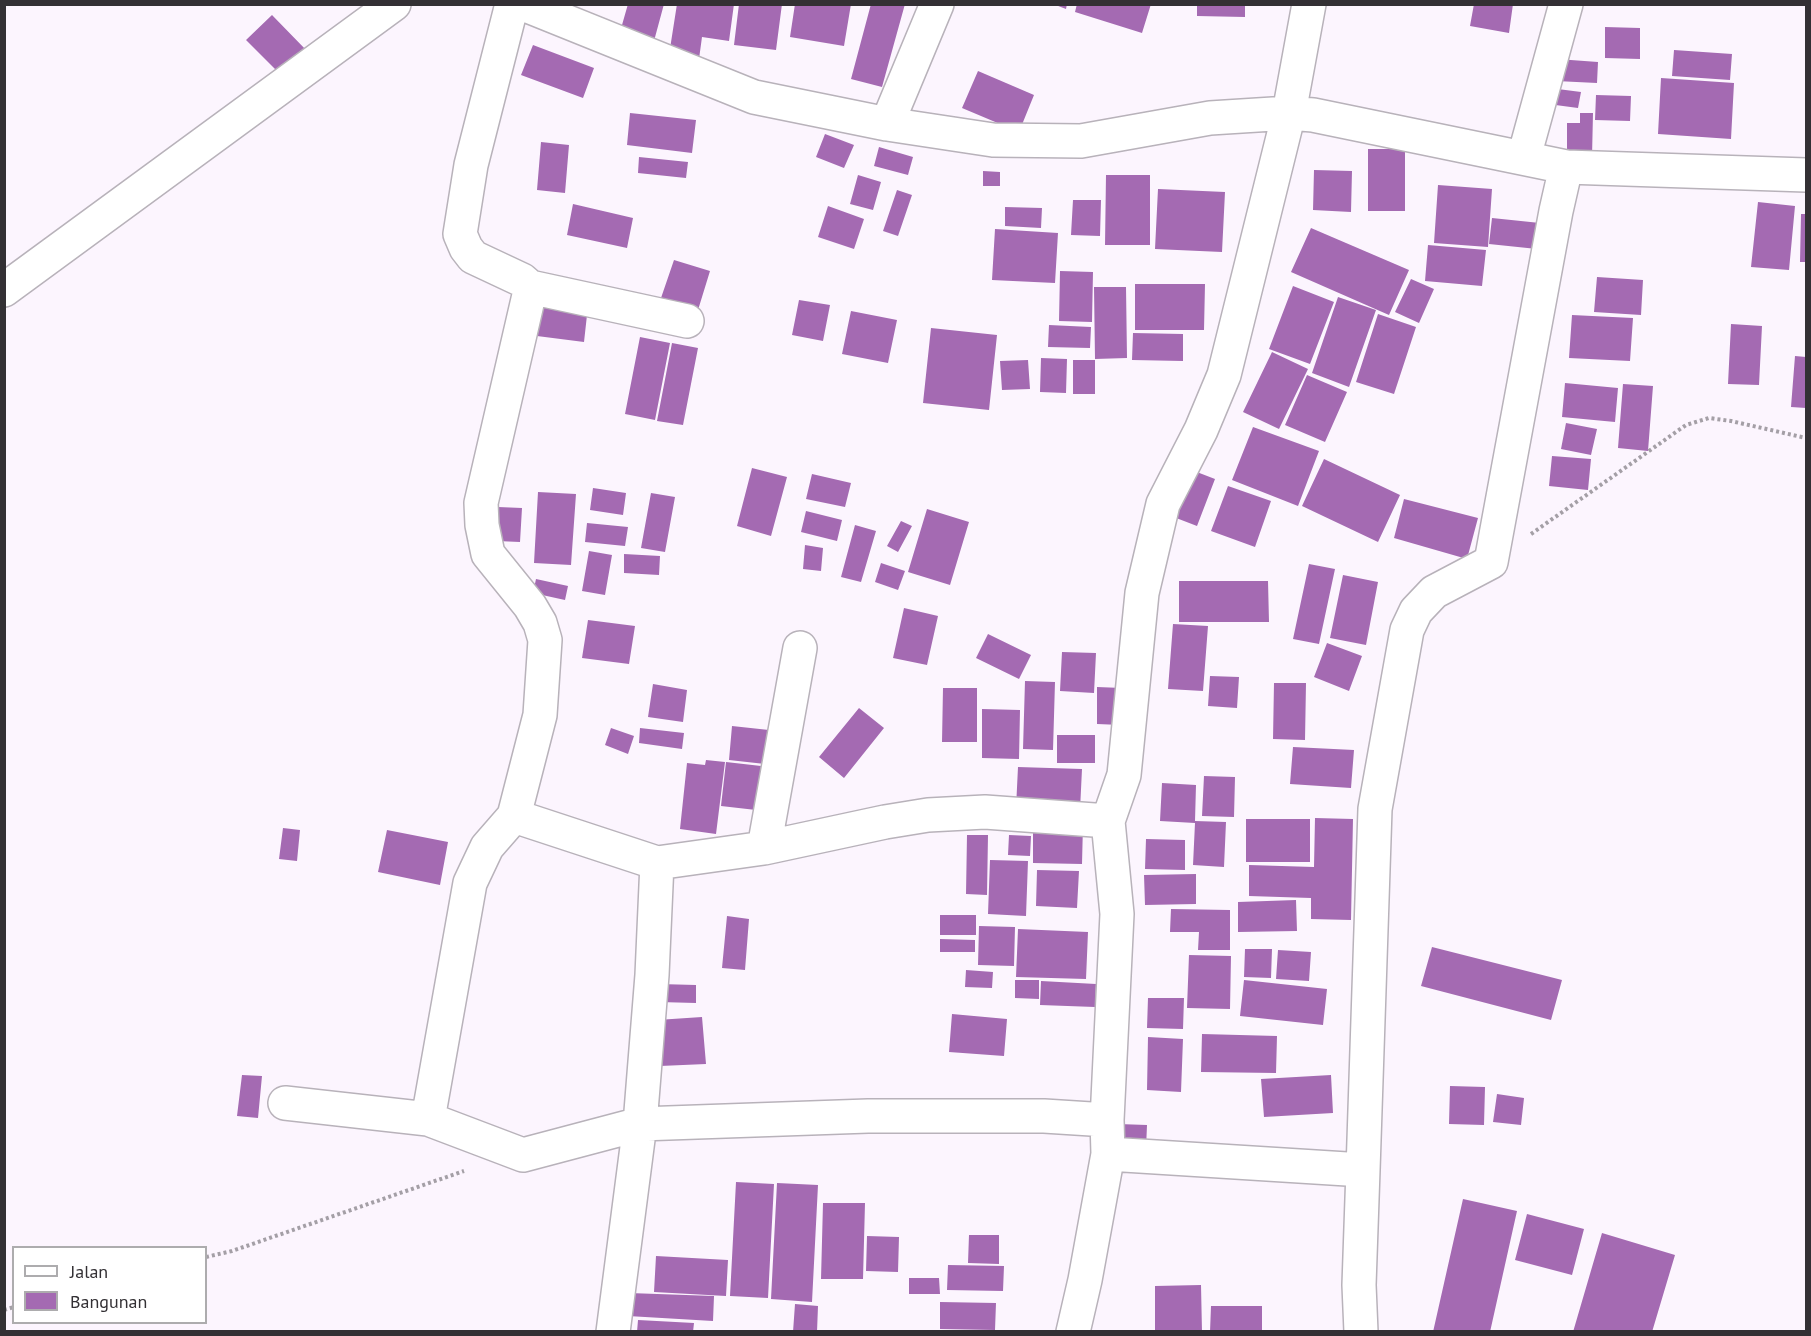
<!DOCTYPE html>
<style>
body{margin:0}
#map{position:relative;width:1811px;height:1336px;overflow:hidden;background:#fcf5fe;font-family:"PT Sans",sans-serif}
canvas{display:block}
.frame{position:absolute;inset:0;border:6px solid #333034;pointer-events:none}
.legend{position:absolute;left:12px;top:1246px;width:195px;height:78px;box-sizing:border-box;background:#fff;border:2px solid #adacae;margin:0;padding:8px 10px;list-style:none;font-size:18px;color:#333034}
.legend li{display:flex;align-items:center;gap:12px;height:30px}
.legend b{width:30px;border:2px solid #adacae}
</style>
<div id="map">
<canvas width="1811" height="1336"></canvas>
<div class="frame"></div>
<ul class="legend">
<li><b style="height:8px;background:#fff"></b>Jalan</li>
<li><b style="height:16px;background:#a46ab2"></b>Bangunan</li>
</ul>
</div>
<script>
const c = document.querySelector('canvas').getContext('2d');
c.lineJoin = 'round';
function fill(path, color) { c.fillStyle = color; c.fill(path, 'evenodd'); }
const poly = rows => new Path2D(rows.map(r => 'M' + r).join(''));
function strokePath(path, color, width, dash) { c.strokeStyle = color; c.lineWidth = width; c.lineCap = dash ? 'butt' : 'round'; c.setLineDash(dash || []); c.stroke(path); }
fill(poly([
 [628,4,664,4,654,41,620,32],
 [677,4,734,4,729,41,702,37,699,59,669,55],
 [739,4,782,4,776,50,734,45],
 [795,4,851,4,844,46,790,37],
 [871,4,905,4,882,87,851,79],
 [1053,4,1067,4,1066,9],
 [1077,4,1151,4,1142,33,1075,12],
 [1197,4,1245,4,1245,17,1197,16],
 [1474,4,1513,4,1509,33,1470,26],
 [272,15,308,52,283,77,246,40],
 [1605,27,1640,28,1640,59,1605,58],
 [533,45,594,68,583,98,521,75],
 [1674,50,1732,54,1730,80,1672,76],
 [1557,59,1598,62,1597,83,1556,81],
 [978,71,1034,95,1019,132,962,108],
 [1661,78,1734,83,1731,139,1658,134],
 [1550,88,1581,92,1578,108,1548,104],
 [1596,95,1631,96,1630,121,1595,120],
 [630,113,696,120,692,153,627,145],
 [1580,113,1593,113,1592,157,1567,157,1567,123,1580,123],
 [825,134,854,145,844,168,816,157],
 [541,142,569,145,565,193,537,190],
 [879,147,913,157,908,175,874,166],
 [1368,149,1405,149,1405,211,1368,211],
 [639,157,688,162,686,178,638,173],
 [1314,170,1352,171,1351,212,1313,210],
 [983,171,1000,172,1000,186,983,186],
 [858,175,881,182,873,210,850,204],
 [1106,175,1150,175,1150,245,1105,245],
 [1438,185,1492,189,1488,247,1434,243],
 [1158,189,1225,192,1222,252,1155,249],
 [897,190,912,195,898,236,883,231],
 [1073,200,1101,200,1100,236,1071,235],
 [1758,202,1795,206,1789,270,1751,267],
 [573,204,633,218,627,248,567,235],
 [828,206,864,219,854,249,818,237],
 [1005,207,1042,208,1041,228,1005,226],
 [1801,214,1806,214,1806,262,1800,262],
 [1492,218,1540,223,1537,249,1489,244],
 [1311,228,1409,270,1389,315,1291,272],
 [995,229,1058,233,1055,283,992,280],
 [1428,245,1486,250,1482,286,1425,281],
 [674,260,710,271,698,310,661,298],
 [1060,271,1093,272,1092,322,1059,321],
 [1597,277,1643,280,1641,315,1594,312],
 [1411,279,1434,289,1419,323,1395,312],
 [1135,284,1205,284,1204,330,1135,330],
 [1293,286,1334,302,1310,364,1269,349],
 [1094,287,1126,287,1127,358,1095,359],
 [1338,297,1376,310,1349,387,1312,373],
 [541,300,588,306,584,342,537,336],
 [799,300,830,305,823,341,792,335],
 [851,311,897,320,888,363,842,354],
 [1378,314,1416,327,1394,394,1356,382],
 [1572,315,1633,318,1630,361,1569,358],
 [1731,324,1762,326,1759,385,1728,384],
 [1049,325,1091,327,1090,348,1048,347],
 [931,328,997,335,989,410,923,403],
 [1133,333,1183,334,1183,361,1132,360],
 [640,337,670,343,655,420,625,414],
 [672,343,698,348,683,425,657,421],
 [1272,352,1308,369,1279,429,1243,412],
 [1795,356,1806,357,1806,408,1791,407],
 [1041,358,1067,359,1066,393,1040,392],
 [1028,360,1030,389,1002,390,1000,361],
 [1073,360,1095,360,1095,394,1073,394],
 [1307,375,1347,392,1325,442,1285,425],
 [1565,383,1618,388,1615,422,1562,417],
 [1623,384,1653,386,1648,451,1618,448],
 [1566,423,1597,429,1591,455,1561,449],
 [1253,427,1319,451,1298,506,1232,480],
 [1552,456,1591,459,1588,490,1549,486],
 [1324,459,1400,495,1378,542,1302,506],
 [752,468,787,477,771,536,737,526],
 [1189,469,1215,479,1197,526,1171,516],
 [812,474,851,483,845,507,806,499],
 [1228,486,1271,501,1255,547,1211,531],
 [593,488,626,493,623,515,590,510],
 [538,492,576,494,571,565,534,563],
 [651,493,675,497,665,552,641,548],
 [1404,499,1478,518,1467,559,1394,538],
 [498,507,522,508,520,542,497,541],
 [927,509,969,522,950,585,908,572],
 [806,511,842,520,837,541,801,532],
 [901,521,912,526,898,552,887,546],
 [587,523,628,527,625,546,585,542],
 [855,525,876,531,861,582,841,577],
 [805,545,823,548,821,571,803,569],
 [589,551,612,555,605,595,582,591],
 [624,554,660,556,659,575,624,573],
 [881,563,905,571,898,590,875,582],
 [1309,564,1335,569,1319,644,1293,639],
 [1343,575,1378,582,1366,645,1330,638],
 [536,579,568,586,565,600,533,593],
 [1179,581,1268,581,1269,622,1179,622],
 [904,608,938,616,927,665,893,658],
 [588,620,635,626,629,664,582,658],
 [1173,624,1208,626,1203,691,1168,689],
 [988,634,1031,655,1019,679,976,658],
 [1327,643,1362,656,1349,691,1314,677],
 [1062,652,1096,653,1094,693,1060,691],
 [1210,676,1239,677,1237,708,1208,706],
 [1025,681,1055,682,1053,750,1023,749],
 [1274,683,1306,683,1305,740,1273,739],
 [653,684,687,690,683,722,648,717],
 [1097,687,1122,688,1121,725,1097,724],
 [943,688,977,688,977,742,942,742],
 [859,708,884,728,844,778,819,757],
 [982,709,1020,710,1019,759,982,758],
 [732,726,769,730,765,764,729,760],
 [611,728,634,736,628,754,605,745],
 [640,728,684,733,682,749,639,743],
 [1057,735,1095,735,1095,763,1057,763],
 [1293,747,1354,750,1351,788,1290,784],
 [706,760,725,762,716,834,680,829,687,763,705,765],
 [726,762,761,766,756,810,721,806],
 [1018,767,1082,769,1080,810,1016,808],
 [1204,776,1235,777,1234,817,1202,816],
 [1162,783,1196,785,1195,821,1226,822,1224,867,1193,865,1195,823,1160,821],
 [1315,818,1353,819,1351,920,1311,919,1311,898,1249,896,1249,865,1314,867],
 [1246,819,1310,819,1310,862,1246,862],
 [1033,823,1083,824,1082,864,1033,863],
 [283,828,300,830,297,861,279,859],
 [387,830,448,842,440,885,378,872],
 [967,835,988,835,987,895,966,894],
 [1009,835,1031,836,1030,856,1008,855],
 [1146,839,1185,840,1185,870,1145,869],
 [990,860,1028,861,1026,916,988,914],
 [1037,870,1079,871,1077,908,1036,906],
 [1196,874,1196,904,1145,905,1144,875],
 [1296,900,1297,931,1238,932,1238,902],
 [1171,909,1230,910,1230,950,1198,950,1199,932,1170,932],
 [940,915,976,915,976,935,940,935],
 [727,916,749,919,745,970,722,968],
 [979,926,1015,927,1014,966,978,965],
 [1018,929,1088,932,1086,979,1016,977],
 [940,939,975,940,975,952,940,952],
 [1432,947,1562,980,1551,1020,1421,986],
 [1245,949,1272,949,1271,978,1244,977],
 [1278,950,1311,952,1309,981,1276,979],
 [1189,955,1231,956,1230,1009,1187,1008],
 [966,970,993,972,992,988,965,987],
 [1015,980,1039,980,1039,999,1015,998],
 [1244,980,1327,989,1323,1025,1240,1016],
 [1041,981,1096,984,1095,1007,1040,1005],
 [659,984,696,985,696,1003,659,1002],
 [1148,998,1184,998,1183,1029,1147,1028],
 [952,1014,1007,1019,1004,1056,949,1052],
 [702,1017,706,1064,660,1066,657,1020],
 [1202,1034,1277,1036,1276,1073,1201,1072],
 [1148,1037,1183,1039,1181,1092,1147,1090],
 [242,1075,262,1076,258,1118,237,1116],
 [1331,1075,1333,1113,1264,1117,1261,1079],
 [1450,1086,1485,1087,1484,1125,1449,1124],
 [1497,1094,1524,1098,1521,1125,1493,1122],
 [1118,1124,1147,1125,1146,1149,1117,1148],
 [736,1182,774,1184,768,1298,730,1296],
 [777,1183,818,1185,812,1302,771,1299],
 [1463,1199,1517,1211,1490,1332,1433,1332],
 [823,1203,865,1203,863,1279,821,1279],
 [1527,1214,1584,1229,1572,1275,1515,1260],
 [1602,1233,1675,1255,1652,1332,1573,1332],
 [969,1235,999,1235,999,1264,968,1263],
 [867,1236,899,1237,898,1272,866,1271],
 [656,1256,728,1260,726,1296,654,1292],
 [948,1265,1004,1266,1003,1291,947,1290],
 [909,1278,939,1278,940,1294,909,1294],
 [1201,1285,1202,1332,1155,1332,1155,1286],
 [629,1293,714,1296,713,1321,628,1316],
 [940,1302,996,1303,995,1330,940,1329],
 [795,1304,818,1306,817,1332,793,1332],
 [1211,1306,1262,1306,1262,1332,1210,1332],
 [638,1320,694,1323,693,1332,637,1332]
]), '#a46ab2');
const minor = poly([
 [512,4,471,165,460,234,466,248,473,257,522,280,530,287,529,295,481,503,482,525,488,554,530,606,540,623,545,640,540,715,514,816,657,863,764,848,885,822,928,815,985,812,1108,821],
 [523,4,754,97,887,124,993,140,1081,141,1210,118,1289,113,1224,375,1201,430,1163,504,1142,593,1124,775,1108,821,1117,914,1107,1120,1108,1154,1363,1170,1359,1285,1361,1332],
 [1309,4,1289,113,1313,115,1566,167,1556,211,1491,562,1434,592,1416,611,1407,630,1375,809,1363,1170],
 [887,124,937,4],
 [1524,157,1566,4],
 [1566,167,1806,175],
 [530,287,687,321],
 [4,290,394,4],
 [764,848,800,648],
 [285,1103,428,1119,523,1155,640,1124,868,1116,1044,1116,1107,1120],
 [428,1119,470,883,487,847,514,816],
 [613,1332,640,1124,652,975,657,863],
 [1073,1332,1085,1280,1108,1154]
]);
strokePath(minor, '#b8b2ba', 36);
strokePath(poly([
 [1531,534,1686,425,1709,418,1731,421,1806,438],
 [206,1257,232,1251,464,1171],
 [4,1310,14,1307]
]), '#a49fa6', 4, [3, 3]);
strokePath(minor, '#fff', 33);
</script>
